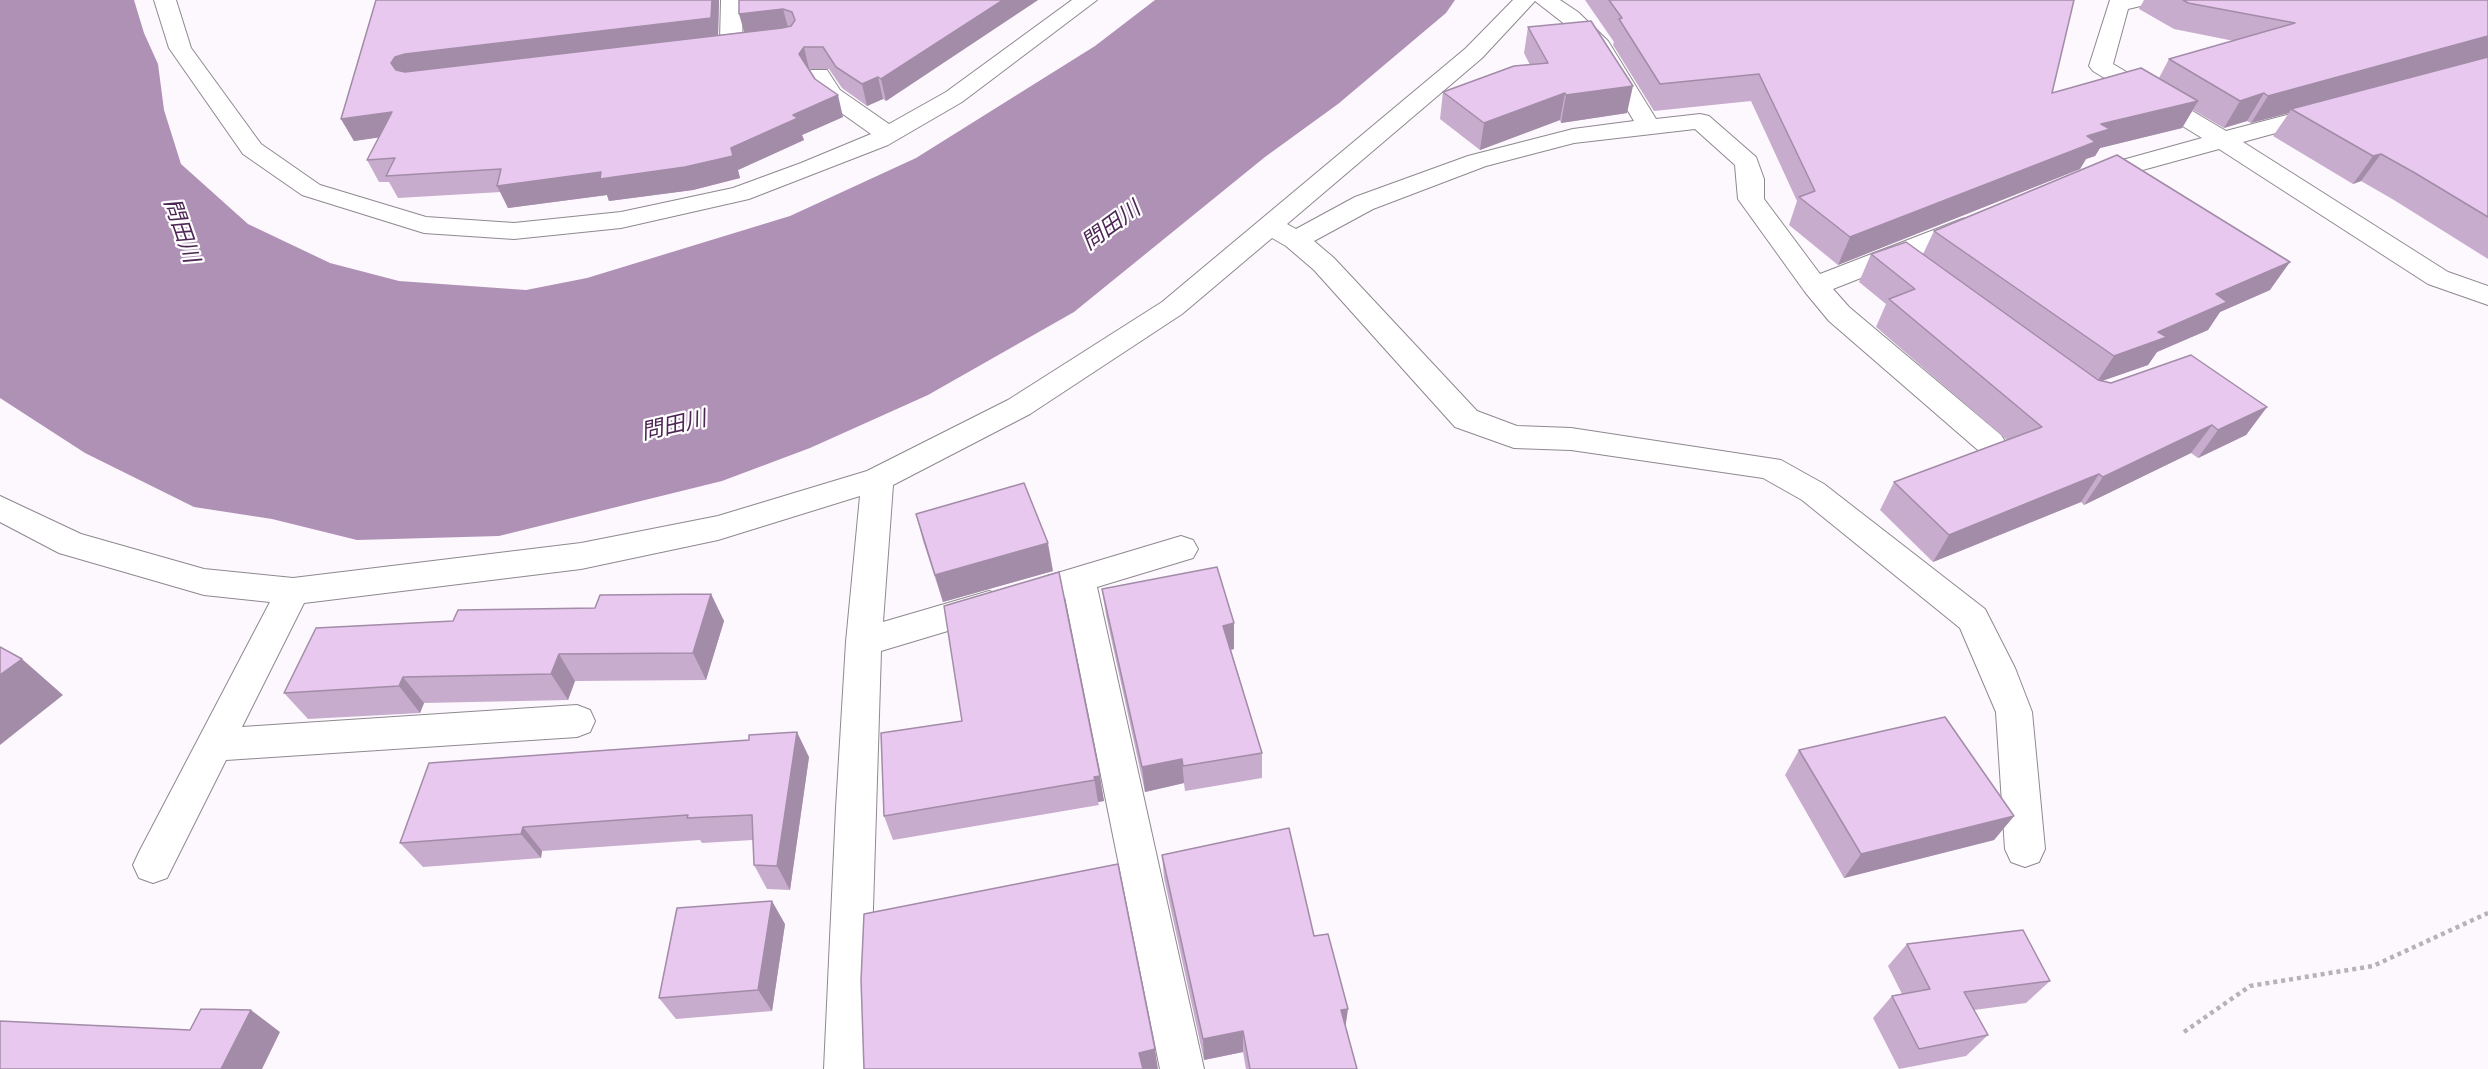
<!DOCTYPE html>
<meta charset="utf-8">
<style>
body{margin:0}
canvas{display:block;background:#fdf7fe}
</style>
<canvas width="2488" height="1069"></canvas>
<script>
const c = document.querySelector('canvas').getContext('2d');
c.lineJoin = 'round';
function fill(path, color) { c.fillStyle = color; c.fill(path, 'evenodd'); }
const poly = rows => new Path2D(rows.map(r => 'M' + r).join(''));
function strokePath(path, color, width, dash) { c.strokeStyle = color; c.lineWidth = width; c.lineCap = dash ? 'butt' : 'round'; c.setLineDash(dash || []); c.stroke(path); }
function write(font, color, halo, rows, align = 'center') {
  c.font = font + ' Jost,"Noto Sans JP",sans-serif'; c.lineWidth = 4.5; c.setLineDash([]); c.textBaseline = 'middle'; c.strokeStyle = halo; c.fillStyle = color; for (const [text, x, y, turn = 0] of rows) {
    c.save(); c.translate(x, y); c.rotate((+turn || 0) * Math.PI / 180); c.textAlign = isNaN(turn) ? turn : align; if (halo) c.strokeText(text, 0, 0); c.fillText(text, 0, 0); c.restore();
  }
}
fill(poly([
 [0,0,134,0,144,33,158,64,164,110,181,164,248,224,330,263,399,281,526,290,587,278,790,216,916,158,1095,46,1155,0,1455,0,1446,13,1338,104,1265,157,1074,312,928,395,810,448,722,481,499,536,357,540,272,519,194,507,85,453,0,398]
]), '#b091b6');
const minor = poly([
 [154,0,176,0,191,48,261,144,320,185,426,217,514,223,621,212,733,188,801,163,871,134,823,100,807,75,811,70,827,70,840,90,889,124,946,92,1072,0,1097,0,962,102,888,145,749,199,621,228,514,239,424,233,302,195,243,154,169,48,154,0],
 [721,0,743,0,742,46,739,51,731,53,698,57,690,55,687,50,690,45,720,41,721,0],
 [1513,0,1560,0,1578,12,1608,41,1656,119,1700,114,1709,116,1756,157,1764,179,1764,199,1820,274,1962,219,1971,217,1980,219,1984,225,1980,231,1833,289,1849,307,2001,435,2006,443,2001,451,1990,454,1979,451,1829,321,1805,292,1738,199,1735,165,1695,129,1574,143,1486,166,1373,209,1314,241,1334,258,1477,411,1517,426,1571,428,1781,460,1824,484,1985,609,2015,668,2032,712,2045,849,2039,862,2025,867,2011,862,2005,849,1996,712,1960,628,1802,500,1763,478,1571,450,1514,448,1455,427,1314,270,1286,246,1272,238,1182,314,1030,414,893,485,883,622,989,591,1001,595,1006,605,1001,615,881,651,868,1069,824,1069,836,808,846,642,860,496,718,540,581,569,304,603,242,727,577,705,590,710,595,721,590,732,577,737,226,760,167,878,153,883,139,878,133,865,139,852,270,602,204,595,59,553,0,522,0,496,81,534,204,569,293,578,581,543,718,516,867,471,1008,400,1162,302,1466,48,1513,0],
 [1535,1,1562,22,1591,50,1634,121,1573,129,1468,156,1355,197,1296,229,1287,224,1482,58,1535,1],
 [2110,0,2148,0,2145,5,2128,9,2113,64,2226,131,2325,105,2334,107,2337,112,2334,117,2243,142,2448,272,2488,286,2488,305,2428,284,2219,149,2088,185,2079,182,2075,177,2079,172,2202,138,2093,71,2089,66,2110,0],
 [1181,536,1193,540,1198,549,1193,558,1097,587,1204,1069,1160,1069,1065,597,1056,599,1044,595,1039,586,1044,577,1181,536]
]);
strokePath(minor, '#8e898f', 2);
strokePath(poly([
 [2184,1032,2250,986,2373,966,2488,913]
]), '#b7b2b7', 4.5, [4, 4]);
fill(minor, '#fff');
fill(poly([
 [376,0,719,0,718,35,744,32,739,0,1038,0,886,101,883,99,867,106,842,88,829,69,809,69,815,79,843,117,802,135,804,140,738,170,740,178,693,190,609,201,607,195,508,208,501,192,398,198,389,182,379,182,367,160,379,137,354,141,341,119],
 [1585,0,2074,0,2052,93,2159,78,2169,59,2234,41,2174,29,2139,9,2144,0,2488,0,2488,259,2394,200,2361,181,2353,184,2273,136,2289,113,2251,123,2247,121,2224,128,2193,110,2182,128,2100,148,2095,156,2086,159,2080,169,1838,265,1789,225,1797,201,1751,101,1654,111,1613,45,1614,42],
 [1528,27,1627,113,1561,123,1560,120,1480,150,1440,119,1443,92,1530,65,1524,53],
 [1934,231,2270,290,2220,312,2208,330,2157,352,2148,365,2102,381,2267,407,2246,435,2198,458,2191,453,2084,505,2081,502,1933,562,1880,510,1894,482,2007,440,1876,327,1886,304,1859,282,1871,254,1923,254],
 [916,514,1053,571,943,602,923,541],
 [1059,572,1104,801,1098,802,1099,805,893,840,884,816,962,721],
 [1102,589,1234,649,1231,650,1262,753,1262,778,1185,791,1184,783,1145,792,1106,615],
 [711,594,724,621,706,680,575,681,568,700,424,703,420,713,308,719,284,693,453,621,595,608],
 [1799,750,2014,816,1994,840,1844,878,1785,775],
 [809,757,790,890,767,889,754,865,753,840,702,843,700,840,542,851,541,858,423,867,400,843],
 [1162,855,1314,936,1345,1025,1357,1069,1246,1069,1243,1052,1204,1060,1164,878],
 [785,924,772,1011,676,1019,659,998],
 [1907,944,2050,981,2026,1003,1974,1010,1988,1035,1966,1056,1899,1069,1873,1018,1892,996,1902,994,1888,966]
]), '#c8acce');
fill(poly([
 [712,0,719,0,718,39,402,85,391,63,395,57,405,54],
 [1003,0,1038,0,886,101,881,79],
 [783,9,789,31,745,35,739,14],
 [2488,36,2488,58,2291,109,2289,113,2251,123,2268,96],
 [804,47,809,69,805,76,799,54],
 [878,77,883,99,867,106,862,84],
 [1633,86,1627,113,1561,123,1566,95],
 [1565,93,1560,120,1480,150,1484,123],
 [2264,93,2247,121,2224,128,2240,101],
 [838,95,843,117,802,135,804,140,738,170,740,178,693,190,609,201,607,195,508,208,497,186,731,148,793,115],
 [2198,101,2182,128,2100,148,2095,156,2086,159,2080,169,1838,265,1850,237,2087,136,2101,124],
 [392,112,404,134,354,141,341,119],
 [2381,154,2361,181,2353,184,2373,156],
 [2290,262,2270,290,2220,312,2208,330,2157,352,2148,365,2096,383,2114,356,2158,332,2216,294],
 [2267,407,2246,435,2198,458,2218,430],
 [2212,425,2191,453,2084,505,2103,477],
 [2099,474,2081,502,1933,562,1949,535],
 [1048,543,1053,571,943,602,935,575],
 [711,594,724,621,706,680,693,653],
 [1234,623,1234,649,1224,651,1223,626],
 [559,654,575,681,568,700,551,674],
 [22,659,63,695,0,745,0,675],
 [403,677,424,703,420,713,399,686],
 [797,732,809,757,790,890,777,866],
 [1182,759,1184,783,1145,792,1142,767],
 [1100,776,1104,801,1098,802,1094,777],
 [2014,816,1994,840,1844,878,1861,854],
 [523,827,542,851,541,858,521,834],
 [772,901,785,924,772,1011,758,990],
 [1348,1009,1345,1030,1341,1010],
 [251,1010,280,1032,262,1069,221,1069],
 [1243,1031,1243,1052,1204,1060,1203,1039],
 [1155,1049,1158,1069,1142,1069,1139,1053]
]), '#a28ca7');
const building = poly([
 [376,0,712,0,711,18,405,54,395,57,391,63,396,70,405,72,782,28,791,26,795,20,792,12,783,9,739,14,739,0,1003,0,881,79,878,77,862,84,836,67,823,47,804,47,799,54,815,79,838,95,793,115,798,118,731,148,733,156,685,167,600,179,601,172,497,186,501,169,386,176,395,158,367,160,392,112,341,119,376,0],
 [1609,0,2074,0,2052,93,2141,68,2198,101,2101,124,2110,129,2087,136,2095,142,1850,237,1799,197,1815,191,1759,74,1660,84,1619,19,1622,18,1609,0],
 [2183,0,2488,0,2488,36,2268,96,2264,93,2240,101,2169,59,2295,23,2188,3,2183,0],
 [1591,21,1633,86,1566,95,1565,93,1484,123,1443,92,1514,66,1548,63,1528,27,1591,21],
 [2488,57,2488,217,2415,173,2381,154,2373,156,2291,109,2488,57],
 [2117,155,2290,262,2216,294,2227,302,2158,332,2167,337,2114,356,1934,231,2117,155],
 [1906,242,2098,380,2111,383,2191,355,2267,407,2218,430,2212,425,2103,477,2099,474,1949,535,1894,482,2042,427,1889,299,1915,289,1871,254,1906,242],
 [1024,483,1048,543,935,575,916,514,1024,483],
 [1217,567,1234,623,1223,626,1262,753,1183,766,1182,759,1142,767,1102,589,1217,567],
 [1059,572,1100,776,1094,777,1095,780,884,816,881,733,962,721,944,606,1059,572],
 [711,594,693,653,559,654,551,674,403,677,399,686,284,693,316,628,453,621,458,610,595,608,600,595,711,594],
 [0,647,22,659,0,675,0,647],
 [1945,717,2014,816,1861,854,1799,750,1945,717],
 [797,732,777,866,754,865,752,815,687,818,688,815,523,827,521,834,400,843,429,763,749,740,749,735,797,732],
 [1289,828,1314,936,1328,934,1348,1009,1341,1010,1357,1069,1250,1069,1243,1031,1203,1039,1162,855,1289,828],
 [1118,864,1155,1049,1139,1053,1143,1069,864,1069,861,980,864,914,1118,864],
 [772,901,758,990,659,998,677,908,772,901],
 [2023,930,2050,981,1964,992,1988,1035,1919,1049,1892,996,1930,989,1907,944,2023,930],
 [201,1009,251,1010,221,1069,0,1069,0,1021,190,1030,201,1009]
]);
fill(building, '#e8c8ef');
strokePath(building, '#a28ca7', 1.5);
write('italic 22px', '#4e2655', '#fff', [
 ["問田川",1112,227,-36],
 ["問田川",180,231,71],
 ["問田川",674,427,-13]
]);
</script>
